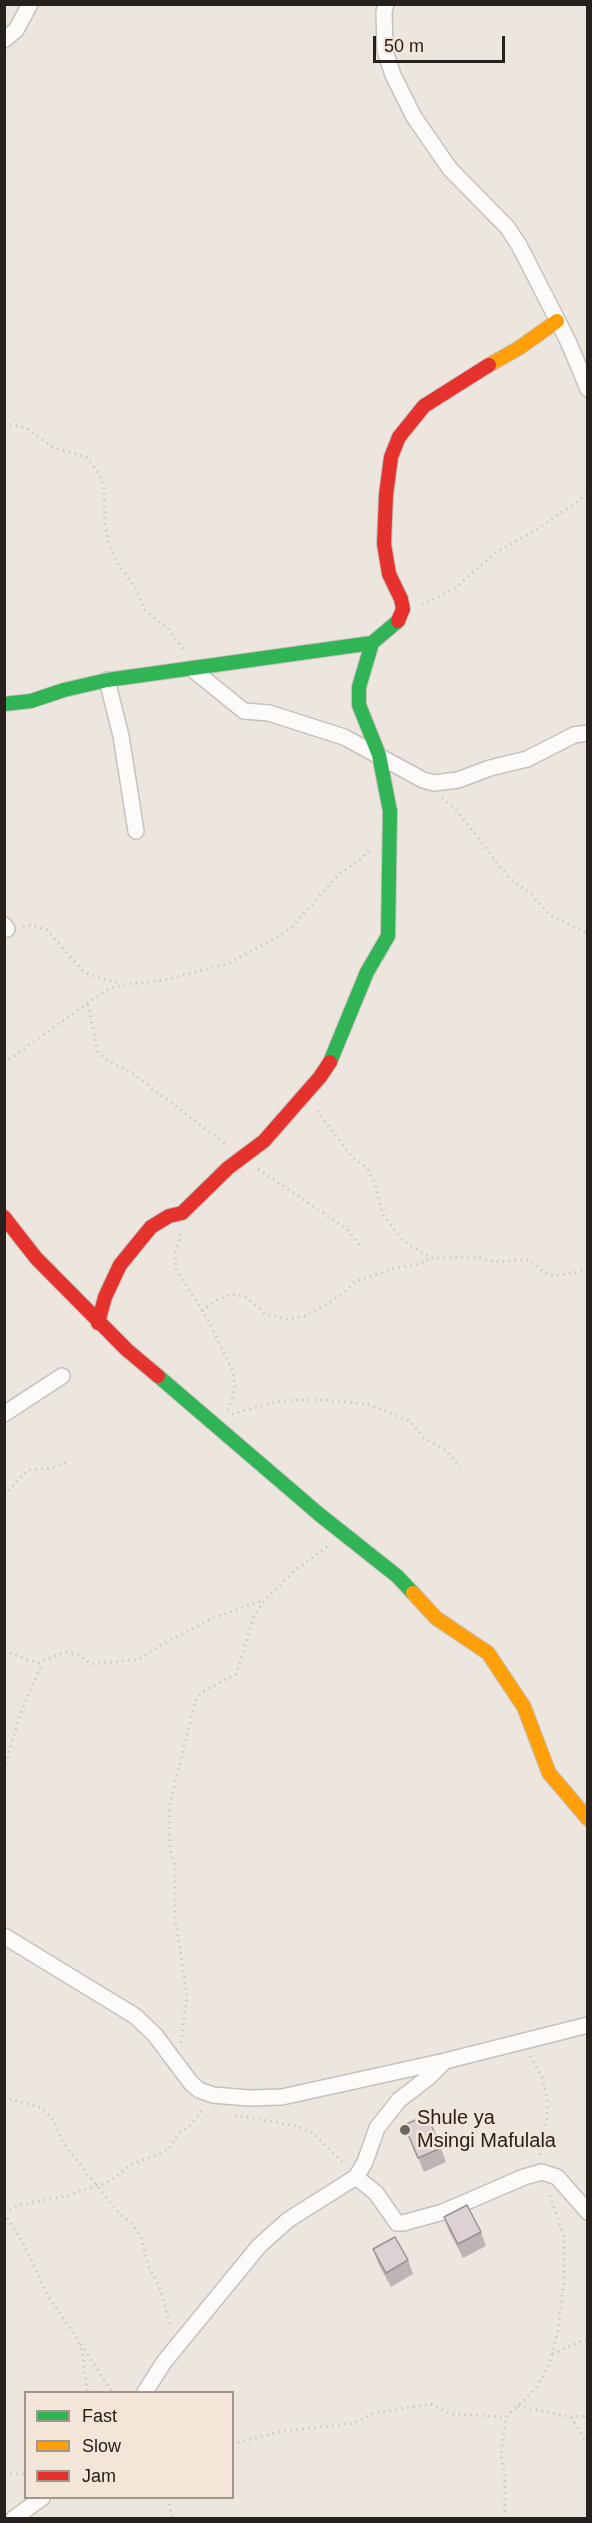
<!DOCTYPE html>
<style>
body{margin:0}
#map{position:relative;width:592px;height:2523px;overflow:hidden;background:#ede6df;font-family:Arial,sans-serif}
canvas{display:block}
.frame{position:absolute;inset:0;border:6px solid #26211c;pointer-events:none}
.legend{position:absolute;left:24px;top:2391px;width:210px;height:108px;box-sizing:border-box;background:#f3e6d9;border:2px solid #a1978d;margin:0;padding:8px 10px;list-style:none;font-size:18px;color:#26211c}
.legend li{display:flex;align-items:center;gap:12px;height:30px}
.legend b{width:30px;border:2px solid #a1978d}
.scale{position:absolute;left:373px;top:36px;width:132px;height:27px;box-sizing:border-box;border:3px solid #26211c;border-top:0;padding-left:8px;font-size:18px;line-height:21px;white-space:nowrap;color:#26211c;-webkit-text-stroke:4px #f3e6d9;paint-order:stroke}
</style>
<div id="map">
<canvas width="592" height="2523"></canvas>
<div class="frame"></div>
<ul class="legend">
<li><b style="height:8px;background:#30b455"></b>Fast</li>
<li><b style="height:8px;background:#ff9f0a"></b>Slow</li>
<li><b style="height:8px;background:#e5322d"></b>Jam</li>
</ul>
<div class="scale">50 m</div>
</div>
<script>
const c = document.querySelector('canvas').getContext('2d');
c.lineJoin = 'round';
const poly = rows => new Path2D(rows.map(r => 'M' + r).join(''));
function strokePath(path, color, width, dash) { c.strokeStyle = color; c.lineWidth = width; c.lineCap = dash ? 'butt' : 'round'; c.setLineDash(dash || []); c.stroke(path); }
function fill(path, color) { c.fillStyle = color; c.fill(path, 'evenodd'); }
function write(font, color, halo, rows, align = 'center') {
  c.font = font + ' Arial,sans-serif'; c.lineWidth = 5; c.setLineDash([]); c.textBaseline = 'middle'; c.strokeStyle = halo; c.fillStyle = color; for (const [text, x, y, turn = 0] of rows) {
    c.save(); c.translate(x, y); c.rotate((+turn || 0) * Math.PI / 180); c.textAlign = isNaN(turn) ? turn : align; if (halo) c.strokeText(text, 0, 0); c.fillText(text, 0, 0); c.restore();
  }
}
const street = poly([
 [386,4,384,12,385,51,393,75,414,117,450,169,507,227,519,245,568,341,588,389],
 [4,40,16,30,30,4],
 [192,669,244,711,269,713,344,737,423,780,434,783,458,780,490,768,527,759,574,735,588,733],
 [107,680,121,736,136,831],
 [4,925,7,929],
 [4,1414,62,1376],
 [4,1936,135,2016,155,2035,191,2083,199,2090,213,2095,249,2098,282,2097,445,2061,588,2025],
 [356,2177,376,2193,397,2223,403,2223,443,2212,524,2177,542,2172,557,2177,588,2212],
 [145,2392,164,2362,259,2246,288,2220,356,2177,365,2162,377,2128,399,2100,429,2077,445,2061],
 [14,2518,42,2498]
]);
const fast = poly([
 [4,704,31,701,64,690,107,680,372,643,398,621],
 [330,1062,367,972,388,936,390,811,379,755,359,705,359,687,372,643],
 [158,1376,320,1515,397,1576,413,1593]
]);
const slow = poly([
 [489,365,519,348,557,321],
 [413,1593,436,1618,488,1653,524,1707,549,1773,588,1819]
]);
const jam = poly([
 [398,621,403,609,401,599,389,574,384,544,386,495,391,457,399,437,424,406,489,365],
 [4,1217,36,1258,127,1350,158,1376],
 [98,1323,105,1297,120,1265,151,1227,169,1216,182,1213,228,1168,264,1141,320,1077,330,1062]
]);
strokePath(street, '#c6c1bc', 18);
strokePath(fast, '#c6c1bc', 16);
strokePath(slow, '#c6c1bc', 16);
strokePath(jam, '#c6c1bc', 16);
strokePath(poly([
 [4,423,26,428,53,447,86,457,100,475,104,488,105,524,109,544,118,564,135,587,145,610,168,629,185,651],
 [422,605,455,588,495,553,538,529,588,494],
 [442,798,458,812,509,878,530,893,550,915,588,933],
 [23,927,31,925,47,930,82,970,90,975,121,984],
 [88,1004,98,1052,105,1059,133,1074,227,1145],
 [4,1063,106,990,122,985,165,980,229,963,272,940,291,928,339,874,361,859,369,850],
 [317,1111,352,1157,367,1168,376,1187,383,1215,402,1239,412,1247,432,1258,478,1257,494,1262,530,1260,544,1273,555,1276,588,1270],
 [258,1169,347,1229,361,1247],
 [181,1234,175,1253,176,1269,208,1320,233,1371,235,1386,231,1403,226,1412],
 [202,1311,217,1300,232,1294,245,1297,267,1315,287,1319,306,1316,341,1295,356,1281,395,1268,416,1265,432,1258],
 [232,1414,276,1402,293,1400,327,1400,368,1404,410,1421,424,1438,446,1450,460,1467],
 [4,1495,28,1470,51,1468,67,1462],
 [4,1651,38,1663,64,1652,79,1655,91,1664,134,1660,140,1659,159,1646,213,1618,264,1600],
 [4,1770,19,1718,42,1663],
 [181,2043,187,1995,175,1917,175,1866,170,1850,169,1821,170,1802,195,1703,200,1693,236,1674,254,1616,265,1600,295,1570,328,1546],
 [530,2056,543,2079,547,2100,547,2118,542,2134,539,2158],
 [4,2097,42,2108,54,2120,62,2141,74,2157,119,2213,132,2224,141,2237,148,2265,159,2286,171,2328],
 [235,2115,297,2126,313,2133,345,2165],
 [4,2212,23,2204,66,2196,110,2181,130,2165,168,2150,179,2133,191,2125,204,2108],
 [4,2213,23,2243,48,2296,78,2340,83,2357,87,2392],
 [81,2344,112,2392],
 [552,2354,588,2338],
 [518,2406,571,2417,584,2416,588,2410],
 [571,2417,588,2445],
 [232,2444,279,2432,354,2423,374,2413,431,2404,451,2414,506,2417],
 [4,2474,26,2474],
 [168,2498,172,2518],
 [505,2518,505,2475,501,2455,506,2417,536,2388,549,2365,558,2330,564,2281,564,2237,549,2193]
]), '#cac8c5', 3, [1.5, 4.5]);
strokePath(street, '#fcfbfa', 15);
strokePath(fast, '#30b455', 14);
strokePath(slow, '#ff9f0a', 14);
strokePath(jam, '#e5322d', 14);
fill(poly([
 [404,2125,441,2148,446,2162,424,2172],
 [444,2217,481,2232,486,2246,463,2258,449,2231],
 [373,2249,408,2260,413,2274,391,2287,378,2263]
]), '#beb4b5');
const building = poly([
 [427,2115,441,2148,418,2158,404,2125,427,2115],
 [467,2205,481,2232,458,2244,444,2217,467,2205],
 [395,2237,408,2260,386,2273,373,2249,395,2237]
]);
fill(building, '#ddd1d3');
strokePath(building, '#9b9294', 1.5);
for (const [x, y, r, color] of [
 [405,2130,6,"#6c6660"]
]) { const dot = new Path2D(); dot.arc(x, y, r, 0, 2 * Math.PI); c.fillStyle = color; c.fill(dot); strokePath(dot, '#f3e6d9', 2); }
write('20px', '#26211c', '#f3e6d9', [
 ["Shule ya",417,2118],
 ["Msingi Mafulala",417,2141]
], 'left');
</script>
